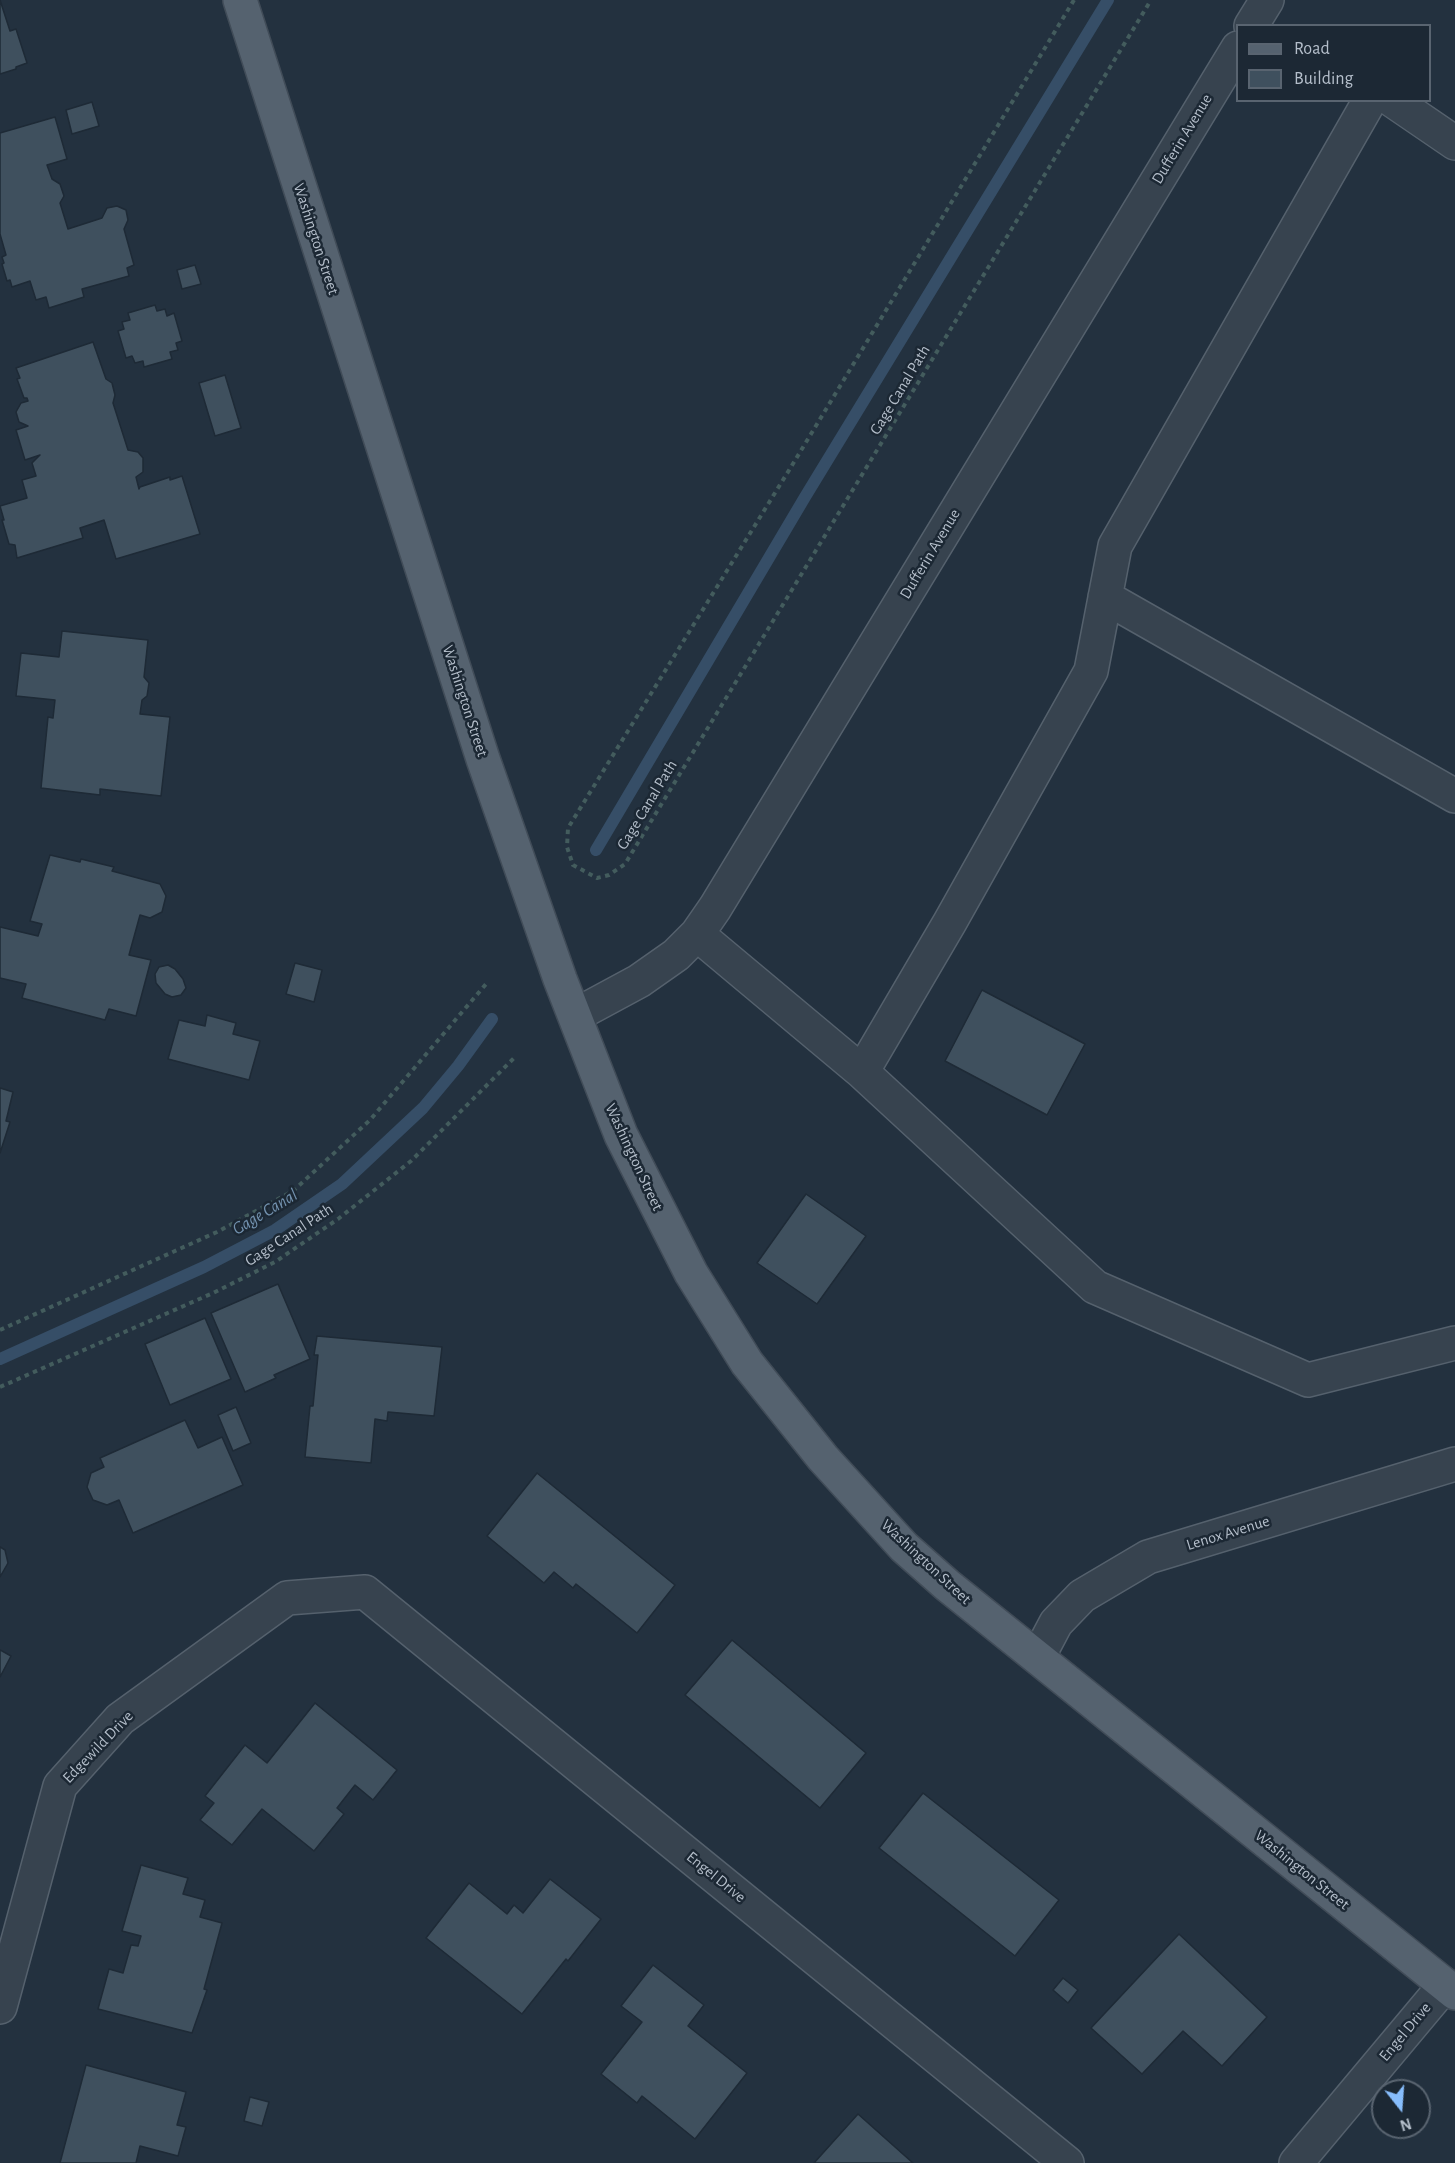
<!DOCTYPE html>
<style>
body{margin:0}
#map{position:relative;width:1455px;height:2163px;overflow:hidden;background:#23313f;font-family:"Alegreya Sans",sans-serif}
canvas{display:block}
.legend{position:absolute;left:1236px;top:24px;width:195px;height:78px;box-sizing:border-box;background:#1c2834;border:2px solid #596470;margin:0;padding:8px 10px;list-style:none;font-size:18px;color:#b4beca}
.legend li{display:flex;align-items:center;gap:12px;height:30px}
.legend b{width:30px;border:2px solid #596470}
.north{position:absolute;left:1371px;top:2079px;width:60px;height:60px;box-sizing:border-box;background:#1c2834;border:2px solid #596470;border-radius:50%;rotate:163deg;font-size:16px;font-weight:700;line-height:24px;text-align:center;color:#b4beca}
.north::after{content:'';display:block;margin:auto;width:21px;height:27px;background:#87bdfc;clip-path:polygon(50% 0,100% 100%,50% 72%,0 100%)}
</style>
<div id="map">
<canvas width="1455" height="2163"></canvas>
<ul class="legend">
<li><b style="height:8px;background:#55626f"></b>Road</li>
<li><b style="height:16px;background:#3f505e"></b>Building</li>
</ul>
<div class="north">N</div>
</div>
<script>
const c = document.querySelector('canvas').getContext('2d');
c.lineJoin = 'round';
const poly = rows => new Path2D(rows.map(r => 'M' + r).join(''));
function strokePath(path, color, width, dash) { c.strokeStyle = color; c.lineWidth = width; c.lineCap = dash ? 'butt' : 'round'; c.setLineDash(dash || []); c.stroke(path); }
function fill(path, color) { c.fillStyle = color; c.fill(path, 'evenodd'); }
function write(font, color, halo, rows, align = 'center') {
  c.font = font + ' "Alegreya Sans",sans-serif'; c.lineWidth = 5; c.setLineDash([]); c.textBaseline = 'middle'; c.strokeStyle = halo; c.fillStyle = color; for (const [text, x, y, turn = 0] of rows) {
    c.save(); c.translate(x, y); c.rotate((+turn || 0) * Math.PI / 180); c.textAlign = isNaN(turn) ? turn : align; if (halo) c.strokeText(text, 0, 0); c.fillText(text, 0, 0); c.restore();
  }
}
strokePath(poly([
 [596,850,805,497,1108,0],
 [0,1359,204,1267,275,1230,342,1184,423,1108,458,1066,492,1019]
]), '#364e67', 12);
const building = poly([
 [0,0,10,31,16,29,27,63,16,67,16,69,0,74,0,0],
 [92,102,99,126,72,134,66,110,92,102],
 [55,117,67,159,47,165,52,179,60,184,64,196,60,203,68,229,102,218,107,208,117,206,126,210,128,220,124,229,134,265,127,268,129,276,82,289,84,297,49,308,46,297,36,300,30,281,12,287,10,280,7,281,2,264,4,263,2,257,6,255,0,234,0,133,55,117],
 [195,265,201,284,182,289,177,270,195,265],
 [155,305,157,311,165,309,167,316,174,313,182,341,176,343,178,350,170,352,172,359,144,367,143,361,135,363,132,356,126,358,118,331,124,329,122,322,130,320,128,313,155,305],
 [93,342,106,379,112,383,115,395,113,403,128,450,138,452,143,458,143,472,136,477,139,489,140,487,170,477,170,480,182,476,200,534,116,559,104,520,80,528,83,538,17,558,15,545,9,544,2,520,4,520,0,506,27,498,22,480,36,476,32,463,40,455,25,460,16,430,28,426,19,422,16,412,21,403,28,401,27,398,24,398,17,379,20,378,16,368,93,342],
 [225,375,241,428,215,436,199,383,225,375],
 [62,631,148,640,144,677,149,683,147,696,142,700,140,714,170,717,161,796,100,789,100,795,41,788,48,717,53,718,55,700,16,696,21,653,59,657,62,631],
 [50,855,80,862,81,859,114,867,112,871,160,884,166,896,162,912,150,918,140,915,129,955,151,960,136,1016,109,1009,105,1020,22,998,26,984,0,978,0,927,38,936,42,924,30,921,50,855],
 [295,963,322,970,314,1002,286,994,295,963],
 [168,965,175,969,183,979,186,988,181,995,172,997,165,994,156,983,155,974,159,967,168,965],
 [982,990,1085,1044,1047,1115,945,1061,982,990],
 [207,1015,236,1023,233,1034,260,1041,249,1080,168,1059,179,1020,205,1026,207,1015],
 [0,1088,13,1092,6,1121,10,1122,0,1153,0,1088],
 [806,1194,866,1236,817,1304,757,1263,806,1194],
 [278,1284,310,1359,274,1375,276,1378,245,1392,211,1313,278,1284],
 [205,1318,231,1379,170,1405,145,1344,205,1318],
 [317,1336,442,1347,434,1416,388,1412,387,1421,375,1419,371,1463,305,1457,310,1406,313,1406,318,1355,314,1355,317,1336],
 [236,1407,251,1443,233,1451,218,1415,236,1407],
 [185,1420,198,1448,222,1437,243,1485,133,1533,119,1500,107,1505,93,1500,87,1487,91,1473,104,1467,100,1458,185,1420],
 [537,1473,675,1585,637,1633,576,1584,573,1588,554,1572,544,1583,487,1536,537,1473],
 [0,1547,5,1550,8,1563,0,1577,0,1547],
 [732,1640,866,1753,820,1808,685,1695,732,1640],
 [0,1650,11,1656,0,1677,0,1650],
 [315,1703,397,1770,373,1800,355,1785,337,1808,344,1814,314,1851,262,1809,232,1845,200,1820,214,1803,205,1796,245,1745,267,1763,315,1703],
 [923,1793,1059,1900,1015,1956,879,1848,923,1793],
 [141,1865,188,1878,183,1894,205,1900,200,1917,222,1923,204,1989,207,1990,192,2033,98,2009,109,1969,123,1973,131,1945,138,1946,141,1936,122,1931,141,1865],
 [550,1879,601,1919,568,1961,566,1959,522,2014,426,1938,469,1883,507,1914,514,1905,523,1913,550,1879],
 [1179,1934,1267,2017,1222,2066,1183,2031,1142,2074,1091,2028,1179,1934],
 [653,1965,704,2005,688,2026,747,2073,695,2139,642,2096,637,2103,601,2074,642,2022,621,2006,653,1965],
 [1063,1978,1078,1990,1068,2003,1053,1990,1063,1978],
 [86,2065,186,2092,177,2125,186,2127,178,2156,140,2146,136,2163,60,2163,86,2065],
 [250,2097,269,2102,262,2126,244,2121,250,2097],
 [858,2114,913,2163,814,2163,858,2114]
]);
fill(building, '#3f505e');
strokePath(building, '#1e2a36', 1.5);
const minor = poly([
 [1251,26,1267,0],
 [1392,100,1455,143],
 [1105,597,1455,796],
 [697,934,862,1072,1095,1287,1308,1380,1455,1343],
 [576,1015,639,981,676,955,697,934,715,908,1238,48],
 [862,1072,950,922,1091,671,1115,546,1370,100],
 [1038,1657,1056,1623,1082,1596,1148,1557,1455,1464],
 [0,2007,60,1786,120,1719,287,1598,365,1592,1067,2163],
 [1296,2163,1445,1985]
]);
const major = poly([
 [240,0,483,759,560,979,621,1135,691,1273,747,1363,823,1458,904,1547,947,1585,1455,1993]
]);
strokePath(minor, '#55616d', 36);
strokePath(major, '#414c58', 36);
strokePath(poly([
 [1074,0,791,467,568,828,567,847,573,865,597,878,609,875,625,864,1151,0],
 [0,1330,217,1232,293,1191,370,1120,486,984],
 [0,1387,213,1293,275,1262,338,1219,411,1161,516,1056]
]), '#435c5d', 4, [4.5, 4.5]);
strokePath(minor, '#37434f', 33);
strokePath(major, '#55626f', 33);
write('16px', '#b4beca', '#1c2834', [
 ["Dufferin Avenue",1182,139,-59],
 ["Washington Street",316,239,72],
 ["Gage Canal Path",900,390,-59],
 ["Dufferin Avenue",930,554,-59],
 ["Washington Street",465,701,72],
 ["Gage Canal Path",647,805,-59],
 ["Washington Street",634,1157,65],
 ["Gage Canal Path",289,1235,-33],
 ["Lenox Avenue",1228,1533,-17],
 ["Washington Street",926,1562,43],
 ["Edgewild Drive",98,1747,-46],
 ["Washington Street",1302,1870,39],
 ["Engel Drive",716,1877,39],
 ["Engel Drive",1405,2032,-50]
]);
write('italic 18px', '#7291ae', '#1c2834', [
 ["Gage Canal",265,1212,-31]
]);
</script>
